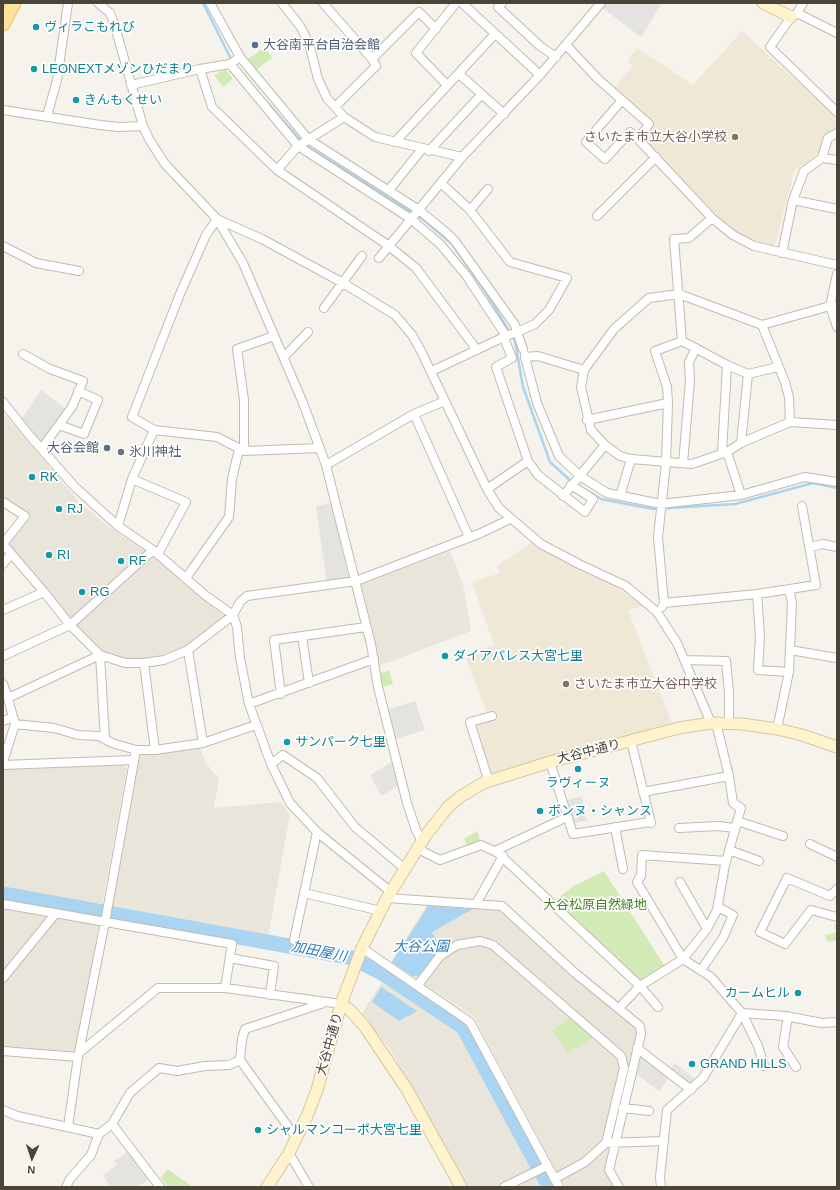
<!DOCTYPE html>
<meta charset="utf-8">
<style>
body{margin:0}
#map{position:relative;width:840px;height:1190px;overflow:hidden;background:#f6f3ec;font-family:Helvetica,sans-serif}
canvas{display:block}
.frame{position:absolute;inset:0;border:4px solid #4b4439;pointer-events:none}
.north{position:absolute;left:12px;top:1138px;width:40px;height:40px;-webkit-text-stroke:3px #fff;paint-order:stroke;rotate:183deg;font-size:11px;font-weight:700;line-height:16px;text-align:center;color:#4b4439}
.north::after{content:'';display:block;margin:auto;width:14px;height:18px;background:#4b4439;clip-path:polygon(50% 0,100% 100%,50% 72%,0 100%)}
</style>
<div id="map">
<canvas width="840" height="1190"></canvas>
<div class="frame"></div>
<div class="north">N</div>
</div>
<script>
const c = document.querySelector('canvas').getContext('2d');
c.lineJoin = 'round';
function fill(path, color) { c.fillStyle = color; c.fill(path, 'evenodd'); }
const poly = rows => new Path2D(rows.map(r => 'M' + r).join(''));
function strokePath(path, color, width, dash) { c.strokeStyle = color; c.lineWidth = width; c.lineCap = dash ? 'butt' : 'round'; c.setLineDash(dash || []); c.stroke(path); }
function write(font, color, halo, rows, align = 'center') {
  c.font = font + ' Helvetica,"Noto Sans JP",sans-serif'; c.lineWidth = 3.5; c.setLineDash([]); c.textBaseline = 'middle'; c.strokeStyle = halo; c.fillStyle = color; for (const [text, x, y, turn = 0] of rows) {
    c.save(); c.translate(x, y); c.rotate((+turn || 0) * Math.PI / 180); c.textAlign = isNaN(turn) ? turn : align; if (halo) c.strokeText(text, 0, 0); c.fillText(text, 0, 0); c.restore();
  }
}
fill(poly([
 [3,412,80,503,112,529,145,551,155,555,225,617,186,646,152,659,130,660,116,657,97,650,7,544,29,516,3,499],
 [450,551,463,584,471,631,379,666,360,585],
 [200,748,205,762,219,779,214,808,281,802,290,814,268,937,111,911,139,753,192,750],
 [124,765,127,768,76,1050,68,1053,3,1047,3,770],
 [427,905,500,909,639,1031,606,1172,615,1187,565,1187,474,1017,391,962],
 [382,982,423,1009,461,1032,540,1187,468,1187,391,1051,362,1013]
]), '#eae5da');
fill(poly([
 [742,31,837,118,837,129,826,135,819,153,795,170,774,247,738,236,643,139,655,126,614,88,633,66,627,62,637,48,693,85],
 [532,542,616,587,644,606,628,610,672,723,573,751,550,756,489,774,473,726,475,724,495,717,493,711,487,713,465,656,494,645,472,582,500,573,497,566]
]), '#efe8d6');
fill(poly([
 [265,47,272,58,254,71,245,61],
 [224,70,227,71,233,79,223,87,214,75],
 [389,670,393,684,383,687,379,674],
 [477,831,481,843,468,847,464,839],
 [604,871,666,968,641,984,613,954,555,904,555,900,574,886],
 [834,924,837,925,837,940,828,942,825,935,836,932],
 [571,1017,594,1037,568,1053,553,1031],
 [167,1169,193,1187,168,1187,161,1178]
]), '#d2eab5');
fill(poly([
 [604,3,662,3,641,37,601,7],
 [41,390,66,409,41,444,22,418],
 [332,503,349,580,327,583,316,506],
 [415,701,425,730,395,739,387,710],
 [393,761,399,785,381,796,370,775],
 [582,796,587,821,573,823,564,801],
 [639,1053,670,1077,659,1091,635,1073],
 [675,1063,698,1081,690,1086,670,1069],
 [129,1151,149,1180,136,1187,110,1187,103,1175,117,1165,114,1161]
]), '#e5e3e0');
fill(poly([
 [428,906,473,909,432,932,441,949,418,976,412,976,392,962],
 [381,987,417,1011,399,1021,372,1002]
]), '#a9d4f2');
strokePath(poly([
 [203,3,232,61],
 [266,101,301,141],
 [305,145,424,220,452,244,485,291,515,341,523,387,550,462,573,483],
 [588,491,601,499,653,509,735,504,813,483,837,488]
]), '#a9d4f2', 2.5);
strokePath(poly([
 [3,894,349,957,382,973,463,1027,549,1187]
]), '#a9d4f2', 15);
const street = poly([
 [98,3,110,13,114,23,143,126,149,139,165,164,217,219,243,263,303,403,326,465,371,644,378,687,407,803,416,830,422,842],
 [210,3,240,57,308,139,419,210,447,233,455,241,515,325,517,332,535,324,549,310,567,278,510,262,470,210,441,183],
 [323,3,372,59,376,66,335,107],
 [462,3,540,75],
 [502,3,498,7,540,46,556,57],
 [803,3,797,13,791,17,770,47,837,112],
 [797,13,837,33],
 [567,46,598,79,649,124,638,139,712,218,733,235,754,246,837,265],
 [240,57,230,64,200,69,212,107,277,170,389,246,416,268,477,350],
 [372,59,419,12,436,29],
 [230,64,298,146,411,219,440,244,466,275,506,336,517,332,523,349],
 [459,74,504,114],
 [131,85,200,69],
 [447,85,416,53,456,3],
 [622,100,586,142,605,159,630,132,638,139],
 [3,110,100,125,119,127,143,126],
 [47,116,57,80,68,3],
 [344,117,375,137,462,157],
 [395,142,495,34],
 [429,151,481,95],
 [822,158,837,160],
 [277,170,298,146,344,117,327,98,318,79,309,43,300,26,282,3],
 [389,190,422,149],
 [793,200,837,209],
 [470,210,488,189],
 [597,216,656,157],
 [217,219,262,239,343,283,395,315,412,335,421,351,487,489,499,508,541,544,579,564,626,586,657,612,677,643,711,723],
 [3,246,36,263,79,271],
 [782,253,793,200,804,171,822,158,828,138,837,133],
 [379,258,462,157,540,75,601,3],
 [837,274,830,306,837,327],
 [837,306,830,306,762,325,679,294,649,298,614,329,584,370,581,387,591,430,605,445,620,456,631,459,692,464,727,452,741,443,790,422,837,425],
 [324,308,362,256],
 [762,325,785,382,789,397,790,422],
 [504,338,512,358,496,367,528,461,538,475,585,512,593,499,571,485],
 [682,341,674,239,689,238,712,218],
 [23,354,50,369,83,381,72,407,42,448],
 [525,355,525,357,538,356,584,370],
 [284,357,308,332],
 [525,357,537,403,559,456,580,476,607,493,661,504,741,495,805,477,837,482],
 [432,371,506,336],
 [748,374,778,367],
 [3,402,30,436,75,487,118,526,153,550,205,595,233,615,237,627,240,658,249,704,271,764,290,803,317,832,391,892],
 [414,414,469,537],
 [587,420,668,403],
 [59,425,84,434,98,400,78,391],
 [154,430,217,437,244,451,320,448],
 [244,451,244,400,237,349,274,336],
 [727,452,741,495],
 [722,453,727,365],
 [683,463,690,381,689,362,696,348],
 [326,465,414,414,445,401],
 [132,479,186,502,158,554],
 [487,489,528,461],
 [563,496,605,445],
 [620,496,631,459],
 [3,502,25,516,3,544,44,592,70,625,100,655,125,663,144,663,164,660,188,650,233,615,240,602,247,596,356,581,481,533,510,519],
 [118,526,132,479,154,430,132,417,180,294,206,235,217,219],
 [810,547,823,544,837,547],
 [3,564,11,554],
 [186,578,229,517,232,479,239,449],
 [757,594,760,637,758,670,789,672],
 [664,603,658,537,666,463,668,403,667,387,655,351,682,341,727,365,748,374,741,443],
 [662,607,664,603,757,594,816,585,802,506],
 [3,610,44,592],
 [302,636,309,683],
 [188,650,203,743],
 [790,650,837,658],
 [3,656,70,625,153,550],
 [685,660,726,661,729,692,729,724],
 [3,684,8,698],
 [281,694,274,640,366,627],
 [249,704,374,659],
 [3,721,13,717],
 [777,729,789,672,792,603,789,589],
 [105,739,100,655,8,698,15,724,54,728,78,735,99,736,112,743,136,750],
 [631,741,651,823],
 [155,750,203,743,256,725],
 [3,762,15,724],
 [550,762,573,834,650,822],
 [271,764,283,755,317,778,355,827,405,869],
 [3,765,134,760],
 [489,782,470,722,492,716],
 [643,792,729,776],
 [737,821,783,836],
 [615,827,623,869],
 [679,828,718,826,735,828],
 [810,844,837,857],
 [418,849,440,860,481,845,498,853,640,986,658,1007],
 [729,850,759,861],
 [495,851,567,817],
 [726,861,642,855,641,876,637,882,683,959,711,977,742,1013,785,1016,822,1023,837,1022],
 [680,882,707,929],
 [837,889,830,896,787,878,760,932,785,944,811,910,837,917],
 [304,893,381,911],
 [387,898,502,906,575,973,640,1026,641,1034,609,1170,619,1187],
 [3,904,232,944,225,988],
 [476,904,503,856],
 [294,940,317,832],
 [362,948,470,1022,559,1187],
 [230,958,274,966,270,995],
 [701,970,723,938,733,915,718,907],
 [3,978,56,913],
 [418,985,440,956,457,945,480,941,493,945,621,1056,624,1068,606,1143,664,1141],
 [619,1008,640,986,683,959,707,929,717,910,725,865,741,808,733,803,729,776,716,723],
 [788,1016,783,1047,796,1067],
 [637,1048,691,1090],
 [3,1051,78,1057],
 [79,1053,158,988,225,988,341,1004],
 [623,1108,649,1111],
 [3,1110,17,1116,99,1134],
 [112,1124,160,1187],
 [68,1127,78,1057,106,917,136,750,155,750,144,663],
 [297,1139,240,1060,242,1039,245,1029,321,1004],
 [289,1153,309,1187],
 [554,1179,585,1162,606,1143],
 [66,1187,70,1179,91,1155,99,1134,112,1124,130,1093,159,1068,177,1071,205,1066,229,1065,240,1060],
 [504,1187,547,1166],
 [661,1187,660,1177,667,1110,703,1078,742,1013,758,1046,764,1066]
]);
const secondary = poly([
 [763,3,791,17],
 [341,1004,350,1010,365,1027,406,1088,461,1187],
 [267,1187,289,1153,307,1116,317,1090,341,1004,362,948,387,898,426,835,448,807,460,797,483,783,550,762,679,728,711,723,742,724,777,729,802,735,837,747]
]);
const primary = poly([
 [3,24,14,3]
]);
strokePath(street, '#c2bbae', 10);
strokePath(secondary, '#d6c79b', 13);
strokePath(primary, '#e6c16a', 15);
strokePath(street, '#fff', 8);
strokePath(secondary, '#fff3cd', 11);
strokePath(primary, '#ffe39c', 13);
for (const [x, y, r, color] of [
 [36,27,4,"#0f9aa8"],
 [255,45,4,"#5c6f8a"],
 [34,69,4,"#0f9aa8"],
 [76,100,4,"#0f9aa8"],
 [735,137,4,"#8d6e63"],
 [107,448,4,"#5c6f8a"],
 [121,452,4,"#6b7280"],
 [32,477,4,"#0f9aa8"],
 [59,509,4,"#0f9aa8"],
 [49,555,4,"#0f9aa8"],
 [121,561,4,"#0f9aa8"],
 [82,592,4,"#0f9aa8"],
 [445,656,4,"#0f9aa8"],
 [566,684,4,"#8d6e63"],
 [287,742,4,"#0f9aa8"],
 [578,769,4,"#0f9aa8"],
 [540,811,4,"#0f9aa8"],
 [798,993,4,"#0f9aa8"],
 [692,1064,4,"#0f9aa8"],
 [258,1130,4,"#0f9aa8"]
]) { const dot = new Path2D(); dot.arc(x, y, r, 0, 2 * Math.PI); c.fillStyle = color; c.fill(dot); strokePath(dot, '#fff', 1.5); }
write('13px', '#0d838f', '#fff', [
 ["ヴィラこもれび",44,27],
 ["LEONEXTメゾンひだまり",42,69],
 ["きんもくせい",84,100],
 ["RK",40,477],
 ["RJ",67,509],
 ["RI",57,555],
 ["RF",129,561],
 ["RG",90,592],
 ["ダイアパレス大宮七里",453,656],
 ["サンパーク七里",295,742],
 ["ラヴィーヌ",578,783,"center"],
 ["ボンヌ・シャンス",548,811],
 ["カームヒル",790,993,"right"],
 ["GRAND HILLS",700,1064],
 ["シャルマンコーポ大宮七里",266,1130]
], 'left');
write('13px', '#4e5e75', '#fff', [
 ["大谷南平台自治会館",263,45],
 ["大谷会館",99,448,"right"]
], 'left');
write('13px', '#785e54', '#fff', [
 ["さいたま市立大谷小学校",727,137],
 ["さいたま市立大谷中学校",574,684,"left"]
], 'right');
write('13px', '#5b616d', '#fff', [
 ["氷川神社",129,452]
], 'left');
write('13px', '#4b4439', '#fff', [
 ["大谷中通り",589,752,-14],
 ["大谷中通り",330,1044,-74]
]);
write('13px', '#4a7f2a', '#fff', [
 ["大谷松原自然緑地",595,905]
]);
write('italic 14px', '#2e7ab2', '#fff', [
 ["大谷公園",421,947],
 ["加田屋川",319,952,11]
]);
</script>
